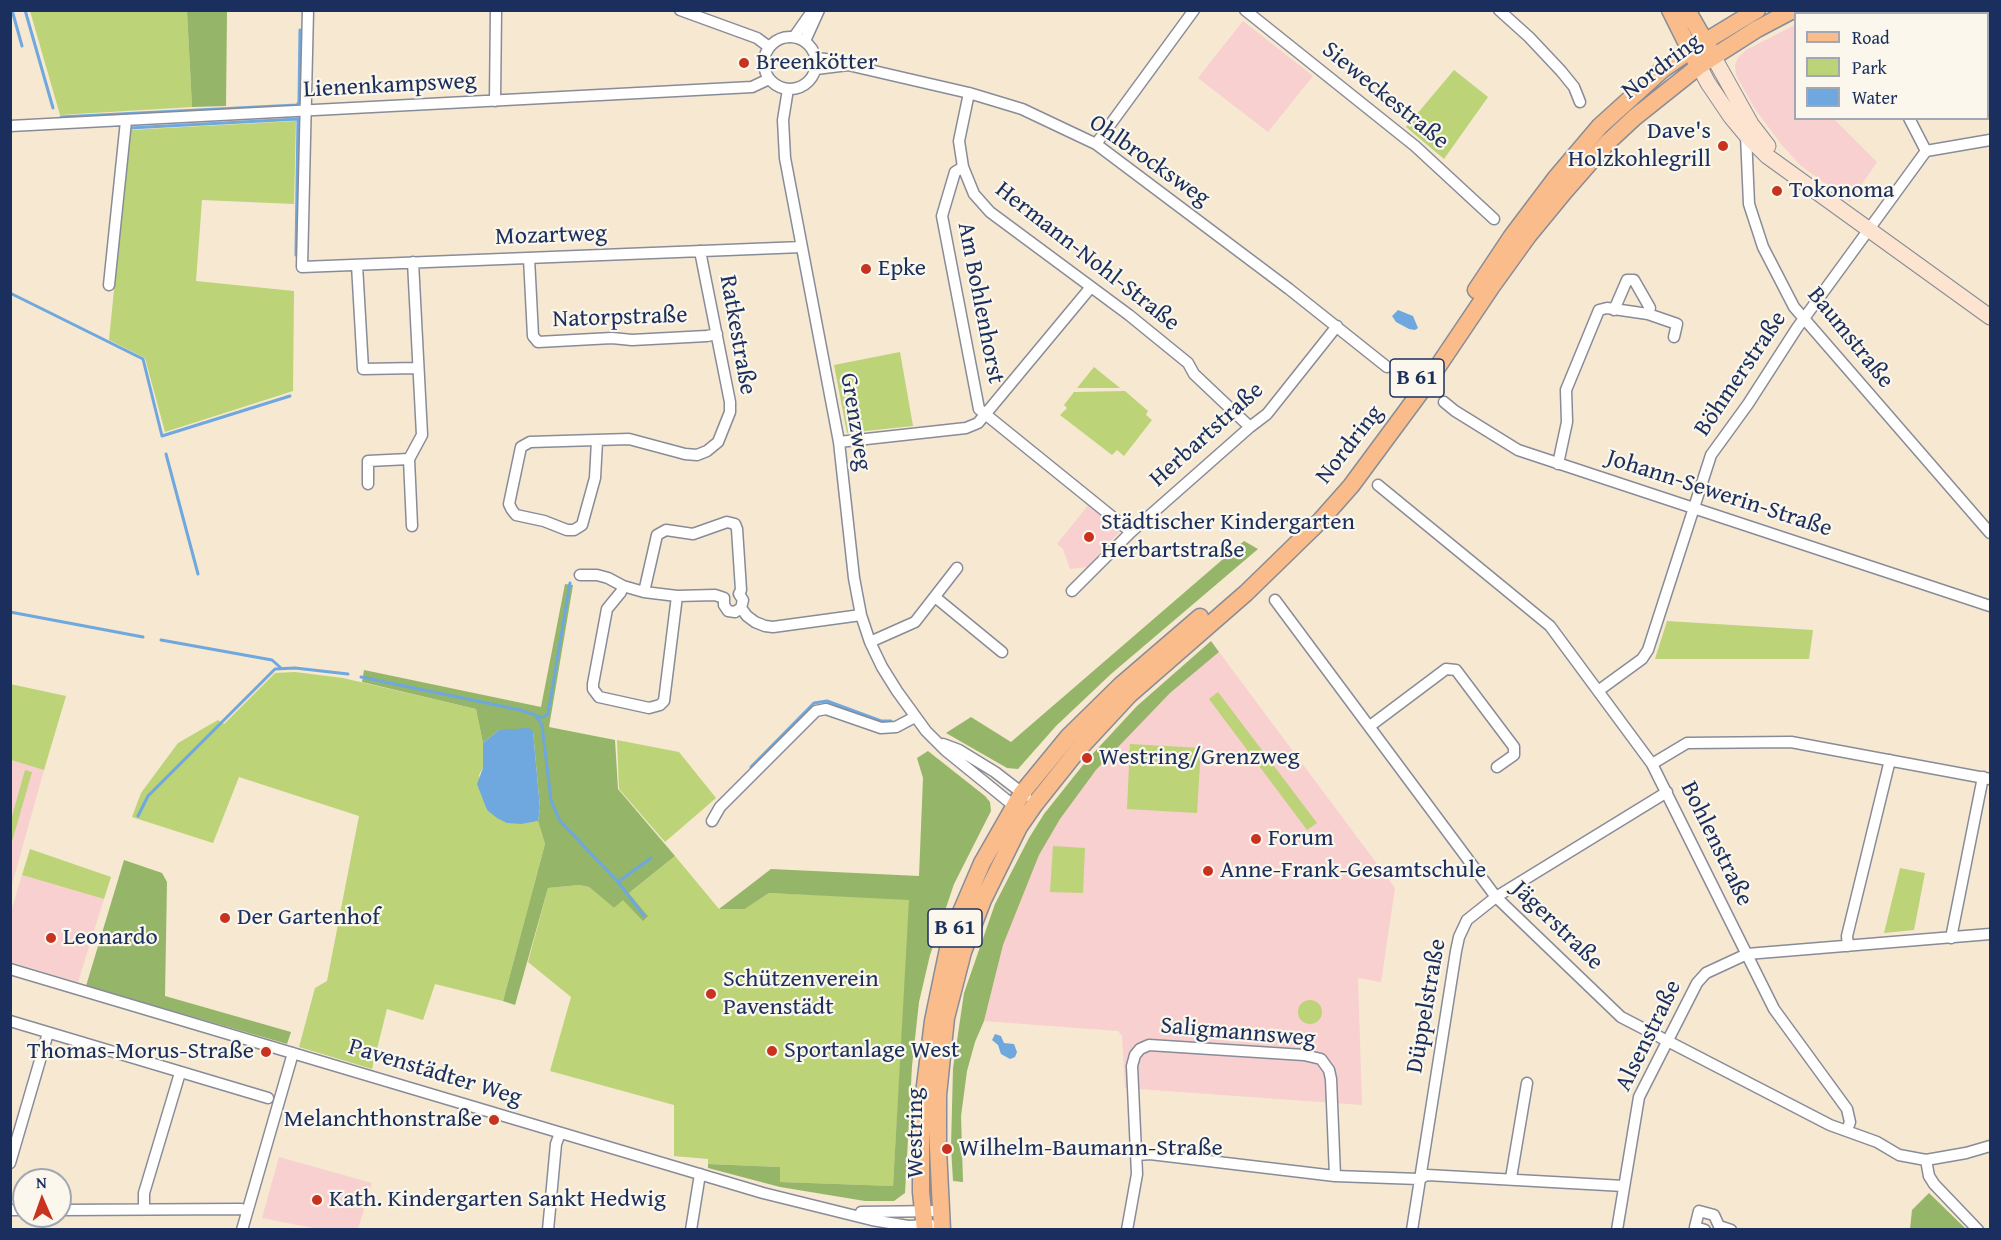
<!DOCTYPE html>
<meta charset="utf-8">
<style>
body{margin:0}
#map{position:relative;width:2001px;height:1240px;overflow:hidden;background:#f6e8d1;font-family:"Gentium Book Plus",serif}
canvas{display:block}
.frame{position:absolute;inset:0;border:12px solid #1b2f5e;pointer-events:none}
.legend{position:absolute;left:1794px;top:12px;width:195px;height:108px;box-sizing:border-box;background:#fbf7ec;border:2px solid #a1a7b3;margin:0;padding:8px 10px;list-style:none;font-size:18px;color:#1b2f5e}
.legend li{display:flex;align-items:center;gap:12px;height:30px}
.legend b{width:30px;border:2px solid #a1a7b3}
.north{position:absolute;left:12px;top:1168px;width:60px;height:60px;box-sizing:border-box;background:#fbf7ec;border:2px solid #a1a7b3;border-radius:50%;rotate:358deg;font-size:16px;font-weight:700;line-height:24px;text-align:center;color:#1b2f5e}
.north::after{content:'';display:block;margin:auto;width:21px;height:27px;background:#c8321e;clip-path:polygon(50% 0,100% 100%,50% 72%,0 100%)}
</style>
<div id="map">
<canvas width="2001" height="1240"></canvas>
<div class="frame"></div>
<ul class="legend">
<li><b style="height:8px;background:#f9bc8a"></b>Road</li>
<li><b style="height:16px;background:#bcd377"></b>Park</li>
<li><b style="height:16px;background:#6ea8de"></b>Water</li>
</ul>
<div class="north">N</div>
</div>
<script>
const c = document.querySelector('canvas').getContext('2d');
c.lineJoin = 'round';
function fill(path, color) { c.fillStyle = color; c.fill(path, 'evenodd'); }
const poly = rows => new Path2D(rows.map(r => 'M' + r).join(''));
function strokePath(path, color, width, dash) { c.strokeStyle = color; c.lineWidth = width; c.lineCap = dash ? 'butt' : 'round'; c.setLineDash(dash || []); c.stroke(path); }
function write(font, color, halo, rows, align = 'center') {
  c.font = font + ' "Gentium Book Plus",serif'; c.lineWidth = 4.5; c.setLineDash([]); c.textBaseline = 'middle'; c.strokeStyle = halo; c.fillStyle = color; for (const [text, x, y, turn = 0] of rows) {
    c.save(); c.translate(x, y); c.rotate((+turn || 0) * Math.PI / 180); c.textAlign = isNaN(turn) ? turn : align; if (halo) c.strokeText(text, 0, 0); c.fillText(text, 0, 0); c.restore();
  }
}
fill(poly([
 [1868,11,1990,11,1990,25,1988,25,1988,14,1869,14],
 [1243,21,1313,76,1268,132,1198,78],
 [1795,25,1796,118,1834,119,1877,162,1850,202,1800,165,1781,144,1755,109,1736,75,1735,65,1738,58,1746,50],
 [1089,504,1122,529,1087,567,1070,569,1063,549,1057,544],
 [1219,652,1395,888,1381,982,1358,978,1362,1105,1125,1088,1122,1036,1118,1031,984,1021,1003,945,1039,855,1060,819,1096,770,1146,717,1170,693],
 [11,760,44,770,11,888],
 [22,875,104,899,78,982,11,962,10,915],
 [279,1157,372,1183,358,1229,318,1229,262,1218]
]), '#f7d0cf');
fill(poly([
 [30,11,187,11,192,107,60,115],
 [1454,70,1488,97,1444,159,1406,127],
 [296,121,294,204,202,200,196,281,294,291,293,391,165,432,145,358,109,340,130,130],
 [900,352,913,426,847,433,834,365],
 [1094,367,1120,388,1077,388],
 [1125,391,1148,411,1146,415,1152,420,1124,456,1117,450,1112,455,1060,415,1067,408,1064,405,1074,392],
 [1667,621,1813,630,1809,659,1655,659],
 [295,672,343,678,476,709,483,743,483,768,479,775,487,810,522,824,538,821,545,844,503,1001,435,984,423,1020,387,1009,372,1069,299,1047,315,988,327,981,359,816,239,777,213,843,132,817,141,793,178,743,218,720,224,724,275,673],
 [10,684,66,696,44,770,11,760],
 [1218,692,1317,823,1307,830,1209,699],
 [617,740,679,752,716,798,665,842,619,789],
 [1130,744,1201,748,1197,813,1127,809],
 [25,770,32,772,11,845,11,820],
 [1053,846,1085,848,1083,893,1050,892],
 [30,849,111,877,104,899,22,875],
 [675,856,719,909,745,909,769,893,910,899,893,1186,779,1182,780,1167,708,1164,708,1159,674,1156,674,1105,550,1071,571,997,528,962,548,888,579,885,589,887,614,908,623,899,647,915,629,893],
 [1900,868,1925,873,1914,930,1884,933],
 '1298 1012a12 12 0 1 1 24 0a12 12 0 1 1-24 0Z'
]), '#bcd377');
fill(poly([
 [187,11,227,11,226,106,192,107],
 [1244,541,1258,549,1111,674,1056,726,1018,769,1007,768,946,733,971,717,1011,742],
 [565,584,573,585,549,727,615,740,618,789,675,856,629,893,648,916,643,921,623,900,614,908,589,887,579,885,548,888,515,1005,503,1001,545,844,538,821,540,808,533,731,499,730,483,743,476,709,362,682,364,670,541,707],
 [1211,641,1219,652,1170,693,1096,770,1060,819,1039,855,1003,945,984,1021,975,1042,967,1071,961,1116,963,1182,953,1181,951,1147,953,1068,964,993,995,904,1029,838,1044,814,1087,760,1137,706],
 [928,751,985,796,990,802,991,811,954,884,930,955,919,1002,912,1066,905,1193,894,1201,865,1201,780,1187,708,1168,708,1164,780,1167,780,1182,893,1186,909,900,769,893,745,909,719,909,771,869,919,876,923,778,917,758],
 [124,860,162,873,167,882,165,996,291,1032,287,1044,86,986],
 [1929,1193,1965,1228,1965,1229,1910,1229,1912,1210]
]), '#95b568');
fill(poly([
 [1398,310,1413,316,1418,328,1415,330,1409,329,1396,322,1392,316],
 [528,728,533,731,540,808,538,821,522,824,507,823,497,818,487,810,477,784,483,768,483,743,499,730],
 [995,1034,1001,1036,1004,1043,1014,1044,1017,1052,1015,1057,1010,1059,1001,1054,998,1045,992,1040]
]), '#6ea8de');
strokePath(poly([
 [12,10,22,46],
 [25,10,53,108],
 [61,117,297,105,299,102,300,30],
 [129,128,298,119,296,255],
 [10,293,143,359,162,436,290,396],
 [166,454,198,574],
 [10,612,143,637],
 [161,640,272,660,281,668],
 [361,677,520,710,535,715,542,725,551,800,560,821,618,882,644,916],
 [536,716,543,717,548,714,570,583],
 [751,767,814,703,827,701,881,721,891,721],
 [138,816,148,796,275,669,295,668,348,674],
 [618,882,651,858]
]), '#6ea8de', 3);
const street = poly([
 [308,10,302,267,802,247],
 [680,10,757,38,769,47],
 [1245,10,1415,146,1494,219],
 [1499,10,1529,37,1561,71,1574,87,1580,102],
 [1856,13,1856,14],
 '764 63a26 26 0 1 1 52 0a26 26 0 1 1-52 0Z',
 [794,37,813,10],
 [805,41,819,10],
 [816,58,834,60,848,65,969,93,1022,109,1096,144,1289,289,1387,367],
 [816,69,848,65],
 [788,89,783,120,785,158,839,442,854,578,861,615,870,642,882,667,897,691,926,731,945,750,1019,810],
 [969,93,959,141,963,167,974,194,990,212,1129,315,1188,363,1194,374,1250,427],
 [495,101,496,10],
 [1909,118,1926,151],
 [10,126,752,87,769,79],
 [1746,135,1749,204,1763,247,1794,307,1990,533],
 [1096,144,1194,10],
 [963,167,955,172,942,216,979,409,1131,532],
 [529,258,533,336,538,342,612,338,632,340,707,336,717,334],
 [357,265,363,369,418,368],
 [109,285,126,121],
 [1614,310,1627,280,1634,280,1650,308,1648,314],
 [1444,402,1455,411,1518,450,1990,606],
 [597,441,595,478,582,525,574,530,567,530,544,521,516,515,512,510,509,504,521,447,530,442,629,439,685,454,697,455,707,451,718,442,730,412,730,402,700,251],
 [839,442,966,428,978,423,1091,287],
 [409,459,412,526],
 [1558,464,1567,422,1566,390,1599,310,1607,308,1648,314,1677,324,1674,337],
 [368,484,368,461,409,459,422,435,413,262],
 [1378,485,1550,626,1652,764,1774,1009,1847,1109,1850,1122,1847,1130],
 [580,575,597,575,608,578,623,586,644,592,677,596,715,595,724,598],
 [623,586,621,592,607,609,593,684,593,689,599,697,649,708,660,705,664,701,677,596],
 [1072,591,1131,532,1250,427,1267,414,1337,326],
 [644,592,657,535,666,530,693,534,727,522,735,524,737,529,741,590,739,594,743,600,741,608,747,616,755,622,765,626,773,627,861,615],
 [935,597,1002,652],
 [724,598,724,605,728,611,735,612,741,608],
 [1275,600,1496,897,1621,1017,1830,1125,1877,1142,1899,1155,1926,1160,1966,1153,1990,1146],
 [870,642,915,622,957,568],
 [1598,691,1642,659,1648,650,1711,455,1748,404,1797,328,1926,151,1990,140],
 [1370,726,1446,669,1456,670,1514,747,1514,755,1497,767],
 [943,744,959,750,995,772,1026,796],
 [1652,764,1687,743,1791,742,1990,779],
 [712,821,720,807,816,711,826,709,881,728,896,727,915,717],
 [1951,938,1983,777],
 [1848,946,1847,936,1890,760],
 [10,969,763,1193,872,1220,908,1226,931,1225],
 [10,1021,268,1098],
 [1137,1155,1150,1154,1335,1176,1419,1179,1427,1175,1624,1186],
 [1926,1160,1929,1176,1934,1184,1978,1230],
 [10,1163,48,1033],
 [1511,1178,1527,1083],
 [144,1209,144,1193,180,1073],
 [10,1210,24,1210],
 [60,1210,241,1209,247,1211],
 [861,1212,941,1211],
 [242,1230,293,1053],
 [548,1230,556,1144,560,1133],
 [691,1230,700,1174],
 [1127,1230,1137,1174,1132,1066,1135,1055,1140,1049,1149,1045,1304,1055,1321,1059,1329,1070,1331,1079,1335,1176],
 [1412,1230,1456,951,1459,937,1467,920,1496,897,1667,792],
 [1617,1230,1639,1097,1697,983,1706,973,1747,954,1990,934],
 [1705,1230,1695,1227,1699,1211,1714,1215,1719,1226,1731,1230]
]);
const secondary = poly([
 [1713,56,1751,124,1768,146],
 [1699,66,1708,83,1731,117,1746,135,1767,156,1990,317]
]);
const primary = poly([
 [1670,10,1695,60],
 [1687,10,1710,50],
 [1476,290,1512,236,1555,179,1600,126,1662,70,1691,50,1757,10],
 [925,1230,921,1192,921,1149,924,1094,933,1021,948,949,955,926,982,863,1022,793,1068,737,1121,685,1200,617],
 [942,1230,938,1149,938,1095,946,1018,963,952,983,900,1019,827,1035,804,1078,750,1129,695,1246,593,1320,521,1351,486,1422,390,1492,286,1528,236,1565,191,1607,143,1635,117,1699,66,1757,29,1793,10]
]);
strokePath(street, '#888c98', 13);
strokePath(secondary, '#888c98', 17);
strokePath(primary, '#888c98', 19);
strokePath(street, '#fff', 10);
strokePath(secondary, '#fde4d0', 15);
strokePath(primary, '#f9bc8a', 16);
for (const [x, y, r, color] of [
 [744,63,6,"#c8321e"],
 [1723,146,6,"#c8321e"],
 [1777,191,6,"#c8321e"],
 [866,269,6,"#c8321e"],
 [1089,537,6,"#c8321e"],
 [1087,758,6,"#c8321e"],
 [1256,839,6,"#c8321e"],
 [1208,871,6,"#c8321e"],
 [225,918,6,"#c8321e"],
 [51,938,6,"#c8321e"],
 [711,994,6,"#c8321e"],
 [772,1051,6,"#c8321e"],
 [266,1052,6,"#c8321e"],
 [494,1120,6,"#c8321e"],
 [947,1149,6,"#c8321e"],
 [317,1200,6,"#c8321e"]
]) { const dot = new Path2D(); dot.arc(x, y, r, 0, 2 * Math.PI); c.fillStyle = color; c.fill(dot); strokePath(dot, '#fbf7ec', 2); }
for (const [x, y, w] of [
 [1417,378,54],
 [955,928,54]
]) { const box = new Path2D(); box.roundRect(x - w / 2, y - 19, w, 38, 4.5); c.fillStyle = '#fbf7ec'; c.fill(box); strokePath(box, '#1b2f5e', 1.5); }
write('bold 22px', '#1b2f5e', null, [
 ["B 61",1417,378],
 ["B 61",955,928]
]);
write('24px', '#1b2f5e', '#fbf7ec', [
 ["Breenkötter",756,63],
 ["Dave's",1711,132,"right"],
 ["Holzkohlegrill",1711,160,"right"],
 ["Tokonoma",1789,191],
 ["Epke",878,269],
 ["Städtischer Kindergarten",1101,523],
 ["Herbartstraße",1101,551],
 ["Westring/Grenzweg",1099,758],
 ["Forum",1268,839],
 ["Anne-Frank-Gesamtschule",1220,871],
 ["Der Gartenhof",237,918],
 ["Leonardo",63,938],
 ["Schützenverein",723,980],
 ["Pavenstädt",723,1008],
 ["Sportanlage West",784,1051],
 ["Thomas-Morus-Straße",254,1052,"right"],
 ["Melanchthonstraße",482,1120,"right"],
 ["Wilhelm-Baumann-Straße",959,1149],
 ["Kath. Kindergarten Sankt Hedwig",329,1200]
], 'left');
write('24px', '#1b2f5e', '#fbf7ec', [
 ["Nordring",1662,67,-37],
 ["Lienenkampsweg",390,86,-3],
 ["Sieweckestraße",1385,96,39],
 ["Ohlbrocksweg",1149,161,35],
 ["Mozartweg",551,236,-2],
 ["Hermann-Nohl-Straße",1087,257,38],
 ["Am Bohlenhorst",980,303,79],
 ["Natorpstraße",620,318,-2],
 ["Ratkestraße",737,335,80],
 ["Baumstraße",1850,338,51],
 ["Böhmerstraße",1741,374,-56],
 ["Grenzweg",855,422,81],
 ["Herbartstraße",1207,435,-42],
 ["Nordring",1350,445,-52],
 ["Johann-Sewerin-Straße",1719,494,18],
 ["Bohlenstraße",1716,844,64],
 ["Jägerstraße",1557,926,44],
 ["Düppelstraße",1427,1006,-80],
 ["Saligmannsweg",1238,1033,5],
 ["Alsenstraße",1649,1036,-64],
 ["Pavenstädter Weg",435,1073,17],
 ["Westring",916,1133,-90]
]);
</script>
